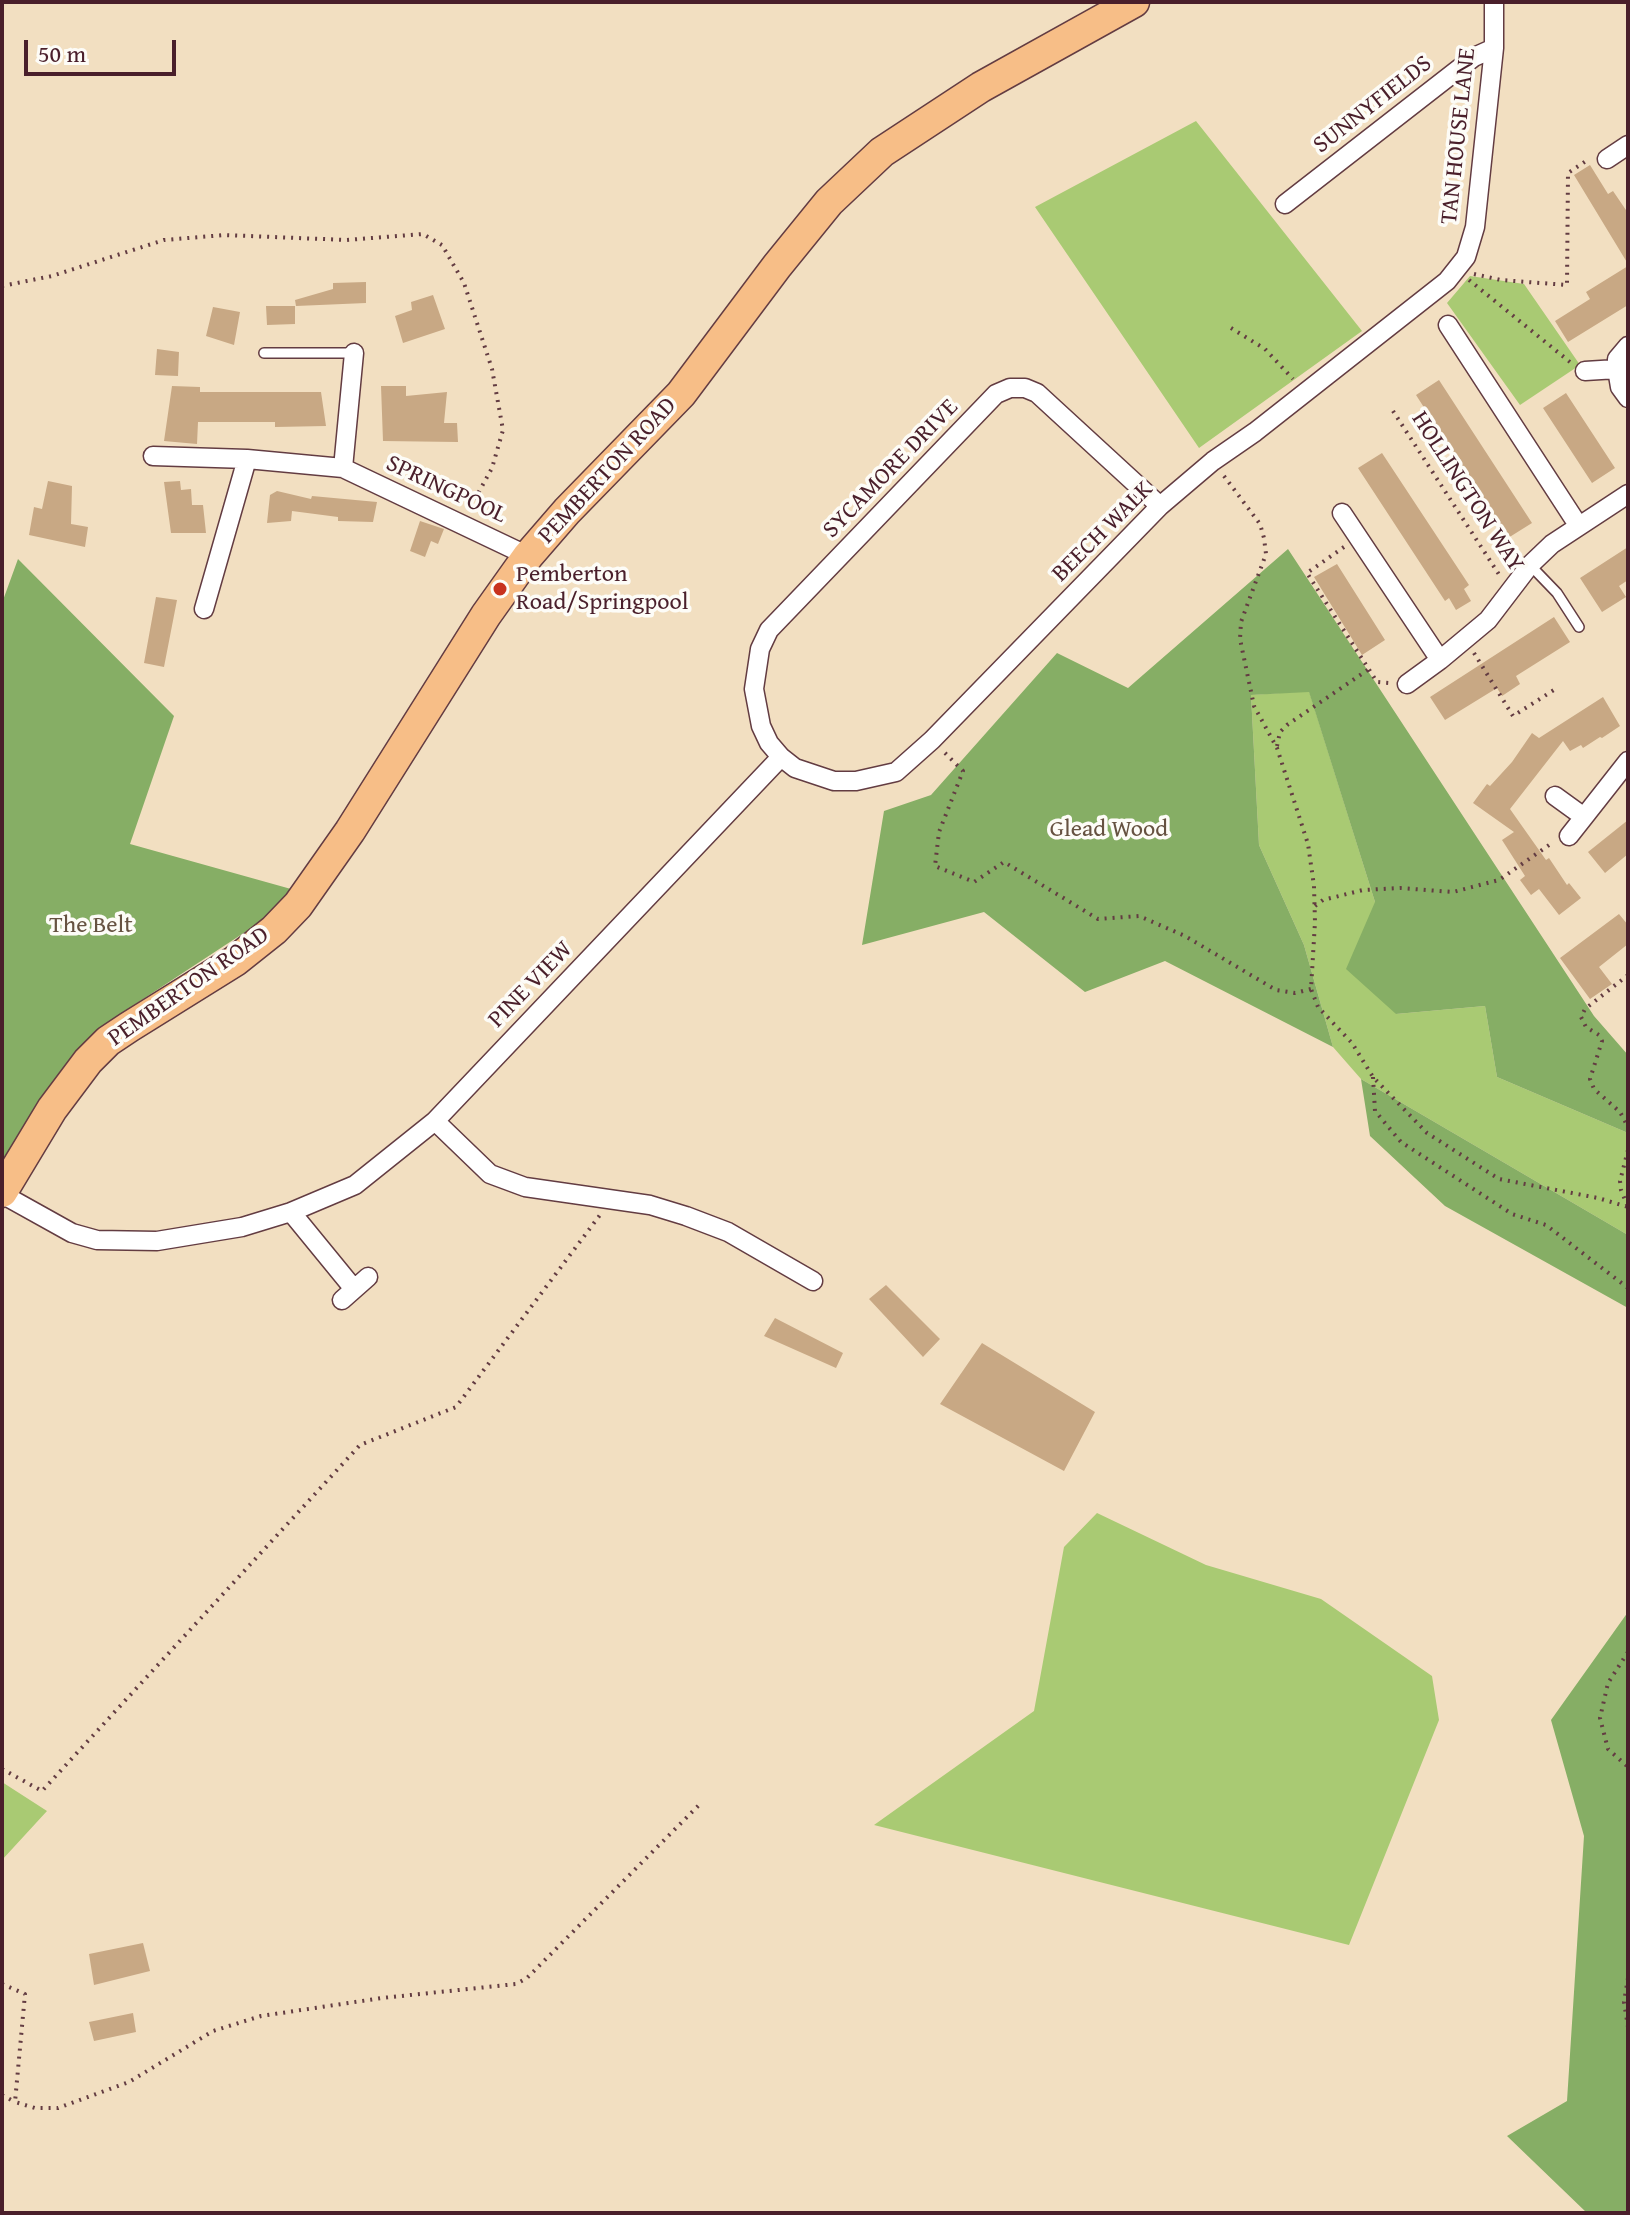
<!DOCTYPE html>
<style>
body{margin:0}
#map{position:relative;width:1630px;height:2215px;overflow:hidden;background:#f2dfc1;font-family:"Gentium Book Plus",serif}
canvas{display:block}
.frame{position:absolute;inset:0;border:4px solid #4a1f2b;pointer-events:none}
.scale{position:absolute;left:24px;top:40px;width:152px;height:36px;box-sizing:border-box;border:4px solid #4a1f2b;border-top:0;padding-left:10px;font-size:24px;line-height:28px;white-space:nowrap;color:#4a1f2b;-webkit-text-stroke:6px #fdfcf7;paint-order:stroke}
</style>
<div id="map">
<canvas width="1630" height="2215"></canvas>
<div class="frame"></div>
<div class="scale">50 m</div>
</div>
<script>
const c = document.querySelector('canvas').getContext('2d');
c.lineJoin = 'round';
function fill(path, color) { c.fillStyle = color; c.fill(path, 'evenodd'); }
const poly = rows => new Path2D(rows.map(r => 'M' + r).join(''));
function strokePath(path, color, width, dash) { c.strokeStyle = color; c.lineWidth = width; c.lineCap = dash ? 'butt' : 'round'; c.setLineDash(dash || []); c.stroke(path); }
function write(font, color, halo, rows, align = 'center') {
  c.font = font + ' "Gentium Book Plus",serif'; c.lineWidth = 7; c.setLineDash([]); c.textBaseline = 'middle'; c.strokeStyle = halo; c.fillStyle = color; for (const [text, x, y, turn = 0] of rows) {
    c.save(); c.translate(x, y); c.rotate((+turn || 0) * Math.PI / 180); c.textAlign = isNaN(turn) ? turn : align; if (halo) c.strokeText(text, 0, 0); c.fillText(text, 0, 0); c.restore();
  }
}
fill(poly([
 [1196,121,1362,331,1199,448,1035,207],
 [1470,276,1524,284,1580,365,1520,405,1447,303],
 [1309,691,1375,902,1396,1014,1485,1006,1497,1077,1628,1133,1628,1235,1361,1079,1333,1047,1304,945,1259,845,1251,695],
 [1097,1513,1206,1565,1321,1599,1432,1676,1439,1720,1349,1945,874,1825,1034,1711,1064,1547],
 [2,1782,47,1811,2,1860]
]), '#a9ca73');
fill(poly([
 [1288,549,1594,1016,1628,1055,1628,1133,1497,1077,1485,1006,1396,1014,1346,969,1375,902,1309,692,1251,695,1259,845,1304,945,1333,1047,1165,961,1085,992,984,912,862,945,884,811,931,795,1057,653,1128,688],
 [18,559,174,716,130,844,291,889,265,919,134,1005,60,1075,2,1167,2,603],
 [1361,1079,1628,1235,1628,1308,1445,1206,1370,1136],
 [1628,1612,1628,2213,1587,2213,1507,2136,1567,2101,1584,1836,1551,1720]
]), '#86ae65');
fill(poly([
 [1590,165,1608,194,1613,191,1628,213,1628,264,1574,175],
 [1628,266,1628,305,1568,342,1555,321,1590,299,1586,292],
 [366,282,366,303,296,306,295,300,333,289,333,283],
 [433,295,445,329,403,343,395,316,412,310,411,302],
 [266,306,295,306,295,324,267,325],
 [213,307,240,312,234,345,206,336],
 [157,349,179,352,178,376,155,375],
 [1439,380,1532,523,1508,538,1416,395],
 [172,386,200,387,200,392,321,392,326,426,275,427,275,422,198,422,197,444,164,441],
 [381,386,406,386,406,396,447,392,444,423,457,423,458,442,383,441],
 [1566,393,1615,468,1592,483,1543,408],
 [1382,453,1469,585,1464,589,1471,601,1456,610,1449,598,1445,601,1358,468],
 [48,481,72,486,71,524,88,527,85,547,29,535,34,507,42,509],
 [180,481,181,490,191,489,192,505,203,505,206,533,171,533,164,482],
 [277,491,311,499,312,496,377,502,373,522,338,521,338,517,292,511,291,521,267,523,270,495],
 [420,521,444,529,438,544,431,541,425,557,410,551],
 [1628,547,1628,580,1619,586,1626,597,1602,612,1580,578],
 [1337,564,1385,640,1362,655,1314,577],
 [156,597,177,600,164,667,144,663],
 [1554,617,1570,642,1516,676,1520,684,1502,696,1497,688,1445,720,1430,697],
 [1603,697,1620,726,1602,738,1600,737,1583,748,1581,745,1570,751,1563,741,1510,809,1546,860,1549,858,1567,885,1569,883,1581,898,1559,915,1539,889,1531,895,1520,880,1525,876,1502,840,1514,832,1473,803,1487,784,1490,786,1512,762,1532,733,1539,738],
 [1628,820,1628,854,1605,873,1588,852],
 [1619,914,1628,925,1628,944,1599,967,1612,984,1590,999,1560,958],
 [886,1285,940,1339,923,1357,869,1299],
 [775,1318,843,1353,836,1368,764,1336],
 [982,1343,1095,1412,1064,1471,940,1404],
 [143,1943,150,1971,94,1985,89,1954],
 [133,2013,136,2032,94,2041,89,2022]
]), '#c8a884');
const service = poly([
 [264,353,354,353],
 [1530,565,1557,593,1579,627]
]);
const minor = poly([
 [1607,159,1628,145],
 [1285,204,1474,57,1494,48],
 [1448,325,1578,525],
 [1628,346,1617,359,1617,369,1620,387,1628,398],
 [1585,371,1617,369],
 [153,456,247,459,343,468,528,556],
 [343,468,354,353],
 [1160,506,1037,393,1025,388,1010,388,996,394,769,630,760,649,754,689,761,726,769,743,781,757,795,768,834,781,856,781,896,772,932,740,1160,506,1213,461,1255,432,1447,281,1466,257,1475,227,1494,48,1494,2],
 [1342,513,1440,660,1488,620,1530,565,1552,544,1628,494],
 [204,609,247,459],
 [1407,684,1440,660],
 [1555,796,1584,817,1569,836],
 [1584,817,1628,761],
 [435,1121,490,1174,525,1187,650,1205,686,1216,728,1232,813,1281],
 [2,1194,72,1233,97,1240,157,1241,242,1227,291,1212,355,1185,435,1121,781,757],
 [291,1212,354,1289],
 [342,1300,368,1277]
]);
const primary = poly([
 [2,1192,52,1109,88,1061,108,1041,129,1027,235,961,274,930,298,905,350,831,486,615,528,556,567,511,681,394,777,266,829,202,882,152,981,87,1134,2]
]);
strokePath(service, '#633c42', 12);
strokePath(minor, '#633c42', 21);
strokePath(primary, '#633c42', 33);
strokePath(poly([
 [1474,274,1501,280,1567,285,1568,173,1589,159],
 [1469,280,1570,362],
 [2,286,52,276,164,240,224,235,347,240,423,234,442,245,464,283,492,369,503,430,492,468,469,510],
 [1231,328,1265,349,1293,379],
 [1393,411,1500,576],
 [1224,476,1260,524,1264,538,1266,554,1241,622,1240,639,1254,706,1277,748,1308,844,1314,886,1315,922,1311,989,1318,1007,1352,1043,1373,1077,1427,1133,1499,1179,1598,1198,1628,1207],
 [1344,547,1307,573,1377,682,1389,683],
 [1474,653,1513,716,1557,688],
 [1277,746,1280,732,1287,725,1369,669],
 [945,753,963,771,939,832,935,866,974,882,1004,862,1098,919,1139,916,1185,936,1276,990,1295,993,1311,989],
 [1315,906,1323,900,1363,890,1400,888,1453,892,1499,880,1552,843],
 [1628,975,1585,1009,1581,1017,1586,1027,1599,1035,1602,1041,1590,1079,1594,1089,1620,1112,1628,1127],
 [1373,1077,1375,1111,1401,1142,1512,1214,1546,1225,1628,1288],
 [1628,1150,1620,1181,1621,1190,1628,1207],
 [1628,1652,1608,1683,1600,1718,1608,1749,1628,1767],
 [2,1769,42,1791,360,1445,456,1407,600,1215],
 [1628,1978,1624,2002,1628,2027],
 [2,1984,25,1994,15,2102,35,2108,58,2108,129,2082,213,2031,261,2016,382,1998,516,1984,527,1978,700,1804],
 [2,2095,15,2102]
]), '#633c42', 4, [2, 6]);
strokePath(service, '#fff', 9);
strokePath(minor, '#fff', 18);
strokePath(primary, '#f7be87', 30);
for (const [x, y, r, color] of [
 [500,589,8,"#c8321e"]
]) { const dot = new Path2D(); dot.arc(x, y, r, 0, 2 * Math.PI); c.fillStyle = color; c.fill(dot); strokePath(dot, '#fdfcf7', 3); }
write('24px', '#4a1f2b', '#fdfcf7', [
 ["SUNNYFIELDS",1373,105,-38],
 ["TAN HOUSE LANE",1459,136,-84],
 ["SYCAMORE DRIVE",891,469,-46],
 ["PEMBERTON ROAD",608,471,-47],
 ["SPRINGPOOL",446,490,25],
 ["HOLLINGTON WAY",1467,492,57],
 ["BEECH WALK",1103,532,-45],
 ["PINE VIEW",531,985,-46],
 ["PEMBERTON ROAD",189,987,-35]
]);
write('24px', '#4a1f2b', '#fdfcf7', [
 ["Pemberton",516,575],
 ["Road/Springpool",516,603]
], 'left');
write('24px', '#665241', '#fdfcf7', [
 ["Glead Wood",1109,830],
 ["The Belt",91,926]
]);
</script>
